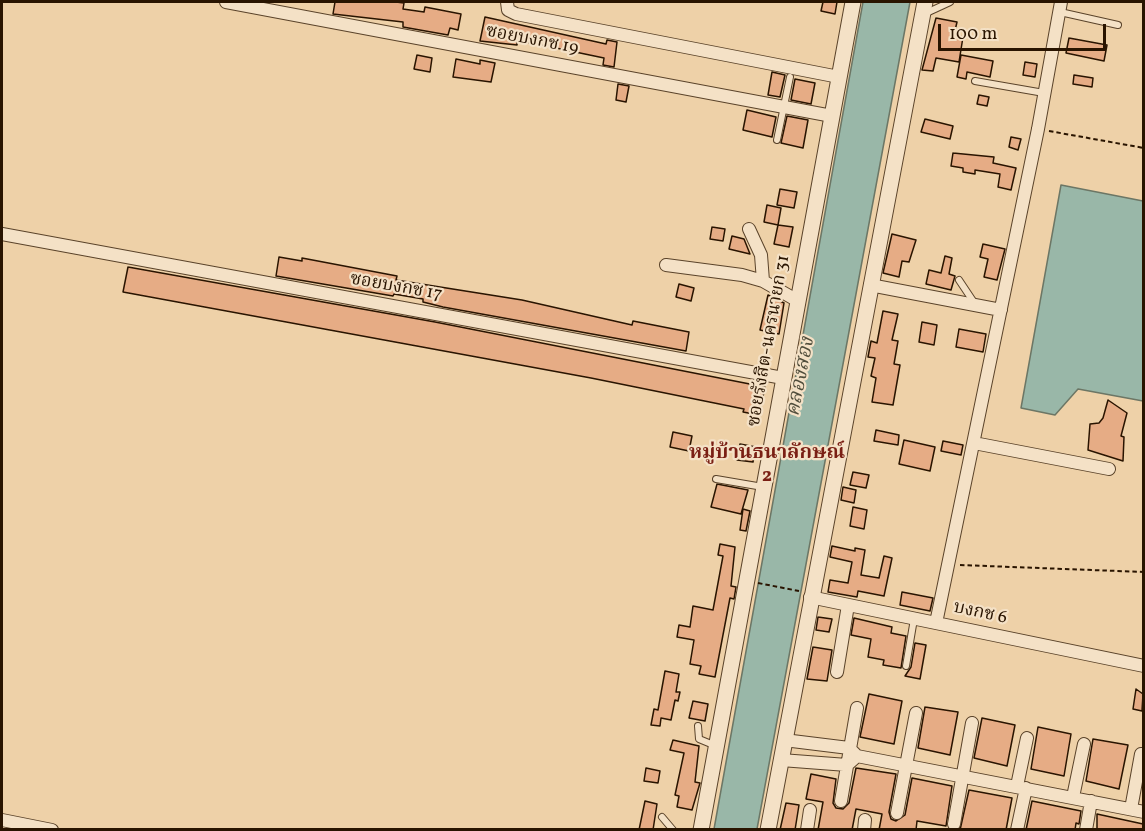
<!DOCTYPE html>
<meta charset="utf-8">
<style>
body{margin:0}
#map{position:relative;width:1145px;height:831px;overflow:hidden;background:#eed1a8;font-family:Vollkorn,serif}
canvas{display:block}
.frame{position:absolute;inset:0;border:3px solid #291400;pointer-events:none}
.scale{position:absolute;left:938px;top:24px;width:168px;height:27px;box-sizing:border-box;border:3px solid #291400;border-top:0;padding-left:8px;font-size:18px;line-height:21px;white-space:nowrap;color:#291400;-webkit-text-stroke:4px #f4e1c6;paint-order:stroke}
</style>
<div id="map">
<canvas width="1145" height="831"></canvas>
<div class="frame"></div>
<div class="scale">100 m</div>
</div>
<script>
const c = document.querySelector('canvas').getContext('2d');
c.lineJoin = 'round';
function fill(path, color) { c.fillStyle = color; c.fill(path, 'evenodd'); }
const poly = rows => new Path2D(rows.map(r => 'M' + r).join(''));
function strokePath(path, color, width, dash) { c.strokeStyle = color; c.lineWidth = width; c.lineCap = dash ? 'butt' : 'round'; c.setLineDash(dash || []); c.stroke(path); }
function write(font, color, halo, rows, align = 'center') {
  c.font = font + ' Vollkorn,"Noto Serif Thai",serif'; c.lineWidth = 4.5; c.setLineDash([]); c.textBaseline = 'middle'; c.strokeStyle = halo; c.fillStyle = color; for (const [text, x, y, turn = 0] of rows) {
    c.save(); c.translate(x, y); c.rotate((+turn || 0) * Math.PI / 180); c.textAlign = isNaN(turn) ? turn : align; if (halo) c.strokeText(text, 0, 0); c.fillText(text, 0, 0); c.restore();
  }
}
const water = poly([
 [863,2,910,2,757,829,714,829,863,2],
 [1061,185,1143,201,1143,401,1078,389,1055,415,1021,408,1061,185]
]);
fill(water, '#99b7a8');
strokePath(water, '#6c7665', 1.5);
const building = poly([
 [335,2,396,2,404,3,403,9,424,12,425,7,461,14,458,30,450,28,448,35,403,27,403,22,333,14,335,2],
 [823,2,837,2,835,14,821,11,823,2],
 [485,17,606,44,607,40,617,42,614,67,603,65,604,58,537,44,517,41,517,45,480,41,485,17],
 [936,18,957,22,954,35,963,37,959,62,936,58,933,71,922,70,936,18],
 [1069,38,1107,45,1104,61,1066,53,1069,38],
 [417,55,432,58,430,72,414,69,417,55],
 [961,55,993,61,990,77,967,72,966,79,957,77,961,55],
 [456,59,480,64,480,60,495,63,491,82,453,77,456,59],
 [1025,62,1037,64,1035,77,1023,75,1025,62],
 [772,72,785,75,780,97,768,95,772,72],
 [1074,75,1093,78,1092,87,1073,84,1074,75],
 [795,79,815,83,811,104,791,100,795,79],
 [618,84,629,86,626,102,616,100,618,84],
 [979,95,989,97,987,106,977,104,979,95],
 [747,110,776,117,772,137,743,130,747,110],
 [787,116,808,120,803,148,781,143,787,116],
 [925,119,953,126,950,139,921,132,925,119],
 [1011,137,1021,139,1018,150,1009,147,1011,137],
 [953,153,994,157,993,163,1016,168,1011,190,998,187,1000,174,975,170,975,174,963,172,963,168,951,166,953,153],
 [780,189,797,192,794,208,777,205,780,189],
 [767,205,781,208,778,225,793,227,789,247,774,244,778,225,764,222,767,205],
 [712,227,725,229,723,241,710,239,712,227],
 [892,234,916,240,909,262,902,261,899,277,883,273,892,234],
 [732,236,744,239,750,254,729,249,732,236],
 [983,244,1005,249,997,280,984,277,988,259,980,257,983,244],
 [945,256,952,258,949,274,955,276,951,290,926,284,929,270,941,273,945,256],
 [279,257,302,261,302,258,397,276,396,280,522,300,632,325,633,321,689,332,686,351,443,307,423,302,423,299,394,294,393,296,276,276,279,257],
 [128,267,435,322,765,387,759,415,743,412,744,409,591,378,123,292,128,267],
 [679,284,694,288,691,301,676,297,679,284],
 [768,295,784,303,779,334,760,330,768,295],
 [883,311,898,314,892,340,898,341,894,364,900,365,893,405,872,402,876,378,871,376,875,358,868,357,871,341,877,343,883,311],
 [922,322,937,325,934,345,919,342,922,322],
 [959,329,986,334,983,352,956,347,959,329],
 [1108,400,1127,413,1121,436,1124,437,1123,461,1088,450,1090,424,1099,423,1103,418,1108,400],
 [876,430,899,435,898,445,874,441,876,430],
 [673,432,692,436,689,451,670,447,673,432],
 [904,440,935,447,930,471,899,464,904,440],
 [943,441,963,445,961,455,941,451,943,441],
 [740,444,756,447,753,462,737,460,740,444],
 [853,472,869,475,866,488,850,485,853,472],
 [717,484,748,490,741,514,711,507,717,484],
 [843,487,856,490,854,503,841,500,843,487],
 [853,507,867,510,864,529,850,526,853,507],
 [743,509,750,511,746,531,740,530,743,509],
 [720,544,735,547,731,586,736,587,734,599,730,598,715,677,699,674,701,666,690,664,694,640,677,637,679,625,690,627,693,606,713,610,723,556,718,555,720,544],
 [832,546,855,551,855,548,865,550,861,575,879,578,884,556,892,558,884,596,858,591,857,597,828,592,830,580,848,583,852,562,830,557,832,546],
 [902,592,933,598,930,611,900,605,902,592],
 [818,617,832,619,829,632,816,630,818,617],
 [854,618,892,627,891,633,906,636,901,668,883,665,884,660,868,657,871,639,851,635,854,618],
 [915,643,926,645,920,679,905,676,911,667,915,643],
 [813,647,832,650,827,681,807,679,813,647],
 [665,671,679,674,676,692,680,692,678,701,675,700,671,720,661,718,660,726,651,725,654,709,658,710,665,671],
 [1136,689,1143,694,1142,711,1133,709,1136,689],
 [869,694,902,701,894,744,860,737,869,694],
 [693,701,708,704,705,721,689,718,693,701],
 [925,707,958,712,950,755,918,748,925,707],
 [982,718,1015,725,1007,766,974,758,982,718],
 [1038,727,1071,734,1064,776,1031,769,1038,727],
 [1093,739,1128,745,1119,789,1086,781,1093,739],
 [673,740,699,746,695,782,700,783,692,810,677,807,679,796,675,795,684,753,670,750,673,740],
 [646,768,660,771,658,783,644,781,646,768],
 [856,768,896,774,889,812,891,819,896,821,905,815,912,778,952,786,946,826,917,821,916,830,879,830,882,814,856,809,852,830,818,830,823,802,806,799,811,774,836,779,833,803,836,808,843,809,849,803,856,768],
 [969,790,1012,798,1006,830,960,830,969,790],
 [645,801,657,804,653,830,639,830,645,801],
 [1032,801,1081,811,1079,824,1076,823,1075,830,1026,830,1032,801],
 [786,803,799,805,795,830,780,830,786,803],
 [1097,814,1143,824,1143,830,1097,830,1097,814]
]);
fill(building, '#e6ac85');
strokePath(building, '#291400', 1.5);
const service = poly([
 [1060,12,1118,25],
 [924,14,950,2],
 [975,81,1044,93],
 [777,140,790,77],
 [959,280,975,304],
 [716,479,763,487],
 [906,666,914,619],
 [698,726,699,739,716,746],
 [662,817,673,830]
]);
const minor = poly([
 [226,2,832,116],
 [507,2,508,10,516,14,839,77],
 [749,229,761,255,763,281],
 [2,234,783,378],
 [666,265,742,275,763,281,798,301],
 [870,285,1001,310],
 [974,443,1109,469],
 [810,597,1144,666],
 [936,623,1038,129,1061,2],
 [837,672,848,605],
 [857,756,1144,812],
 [781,760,847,765,857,756,849,748,784,740],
 [1017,786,1027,738],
 [1073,797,1084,744],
 [841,801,857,708],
 [1131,809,1141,754],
 [897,813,916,713],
 [2,820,52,830],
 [954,824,972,723],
 [807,830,810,810],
 [864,830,865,820],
 [1017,830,1026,788],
 [1086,830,1091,801]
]);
const tertiary = poly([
 [701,830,853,2],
 [768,830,925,2]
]);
strokePath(service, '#5a432a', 8);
strokePath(minor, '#5a432a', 14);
strokePath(tertiary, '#5a432a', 17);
strokePath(poly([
 [1049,131,1144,148],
 [960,565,1144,572],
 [758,583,799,591]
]), '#291400', 2, [4.5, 3]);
strokePath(service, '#f4e1c6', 6);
strokePath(minor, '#f4e1c6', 12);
strokePath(tertiary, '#f4e1c6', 15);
write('18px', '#291400', '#f4e1c6', [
 ["ซอยบงกช 19",532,41,11],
 ["ซอยบงกช 17",396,288,10],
 ["ซอยรังสิต-นครนายก 31",770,341,-80],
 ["บงกช 6",980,614,12]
]);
write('italic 20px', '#504d3b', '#f4e1c6', [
 ["คลองสอง",802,377,-79]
]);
write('bold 20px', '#7a1f14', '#f4e1c6', [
 ["หมู่บ้านธนาลักษณ์",767,454],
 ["2",767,477]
]);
</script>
